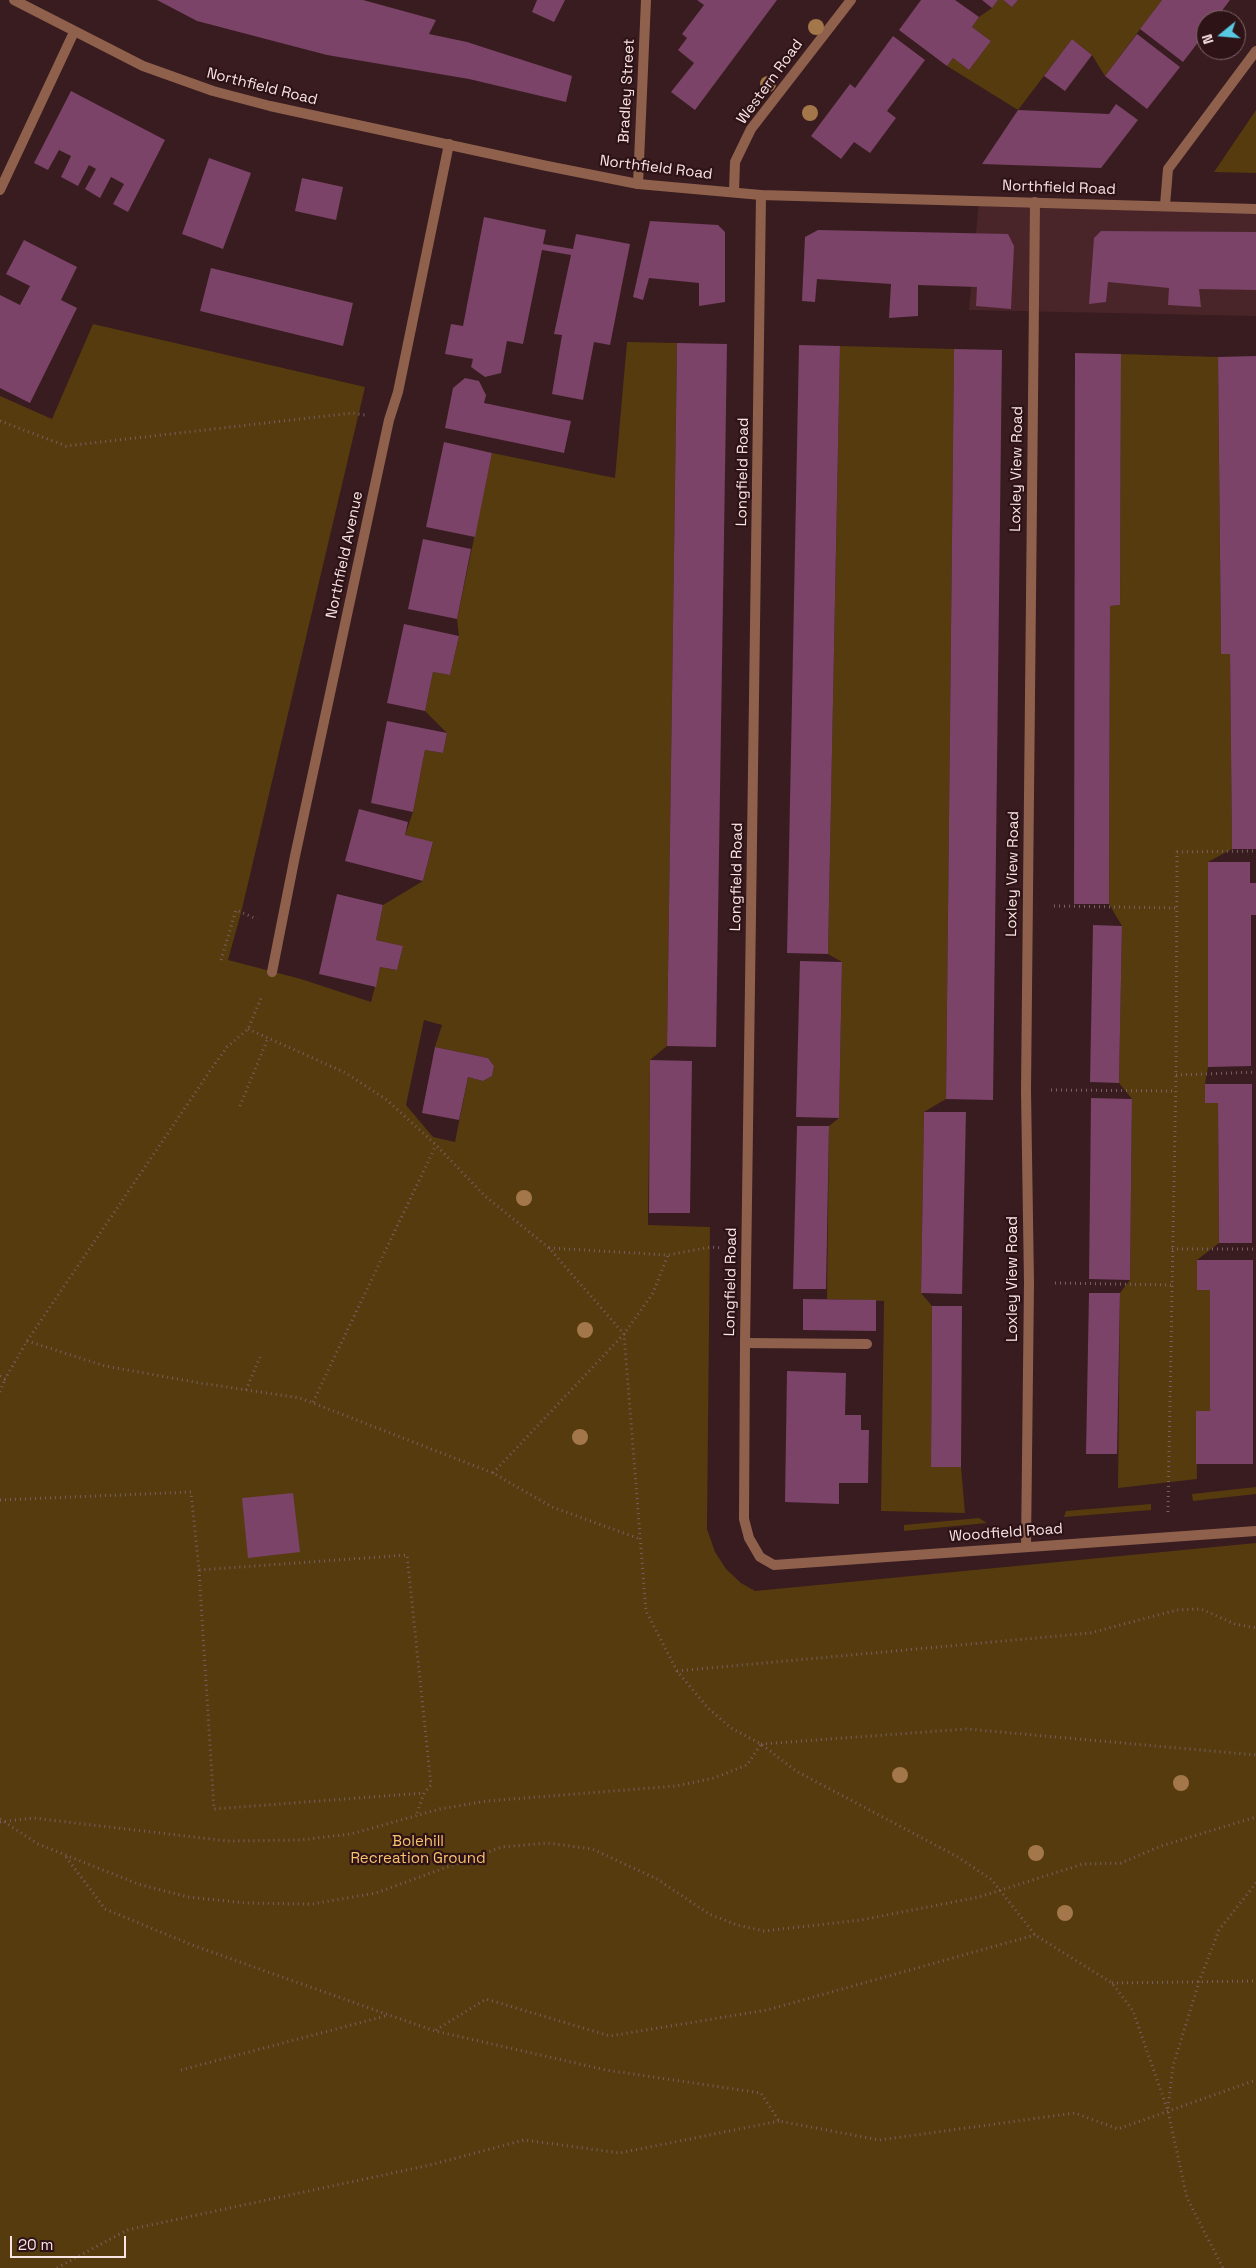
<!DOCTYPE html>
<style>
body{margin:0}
#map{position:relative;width:1256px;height:2268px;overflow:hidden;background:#391c1f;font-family:"Space Grotesk",sans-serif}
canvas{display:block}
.north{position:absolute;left:1196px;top:10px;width:50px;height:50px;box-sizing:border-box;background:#2e1316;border:1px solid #7f6769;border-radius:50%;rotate:253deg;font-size:14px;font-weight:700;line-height:20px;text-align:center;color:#f9e4e5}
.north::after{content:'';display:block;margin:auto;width:18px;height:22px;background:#57c9e2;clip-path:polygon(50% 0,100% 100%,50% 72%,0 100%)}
.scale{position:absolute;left:10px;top:2236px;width:116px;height:22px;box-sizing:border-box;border:2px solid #f9e4e5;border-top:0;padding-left:6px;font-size:15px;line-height:18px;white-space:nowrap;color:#f9e4e5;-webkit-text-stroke:4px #2e1316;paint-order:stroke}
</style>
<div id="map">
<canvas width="1256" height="2268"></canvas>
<div class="north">N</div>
<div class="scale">20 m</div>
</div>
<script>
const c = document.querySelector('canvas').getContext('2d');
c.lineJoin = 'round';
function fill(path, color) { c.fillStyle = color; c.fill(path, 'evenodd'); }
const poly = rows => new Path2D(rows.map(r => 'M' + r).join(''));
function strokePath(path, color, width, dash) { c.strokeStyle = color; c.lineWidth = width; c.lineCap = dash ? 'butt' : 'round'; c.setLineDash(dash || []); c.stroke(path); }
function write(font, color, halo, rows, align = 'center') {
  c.font = font + ' "Space Grotesk",sans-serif'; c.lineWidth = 4.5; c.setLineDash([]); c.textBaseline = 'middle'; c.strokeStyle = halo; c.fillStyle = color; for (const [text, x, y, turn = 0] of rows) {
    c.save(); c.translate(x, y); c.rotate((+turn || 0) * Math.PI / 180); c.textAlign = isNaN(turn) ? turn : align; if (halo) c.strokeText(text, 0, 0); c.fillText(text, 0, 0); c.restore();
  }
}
fill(poly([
 [979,200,1256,207,1256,316,969,310]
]), '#492529');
fill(poly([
 [998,0,1003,0,1012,7,1018,0,1162,0,1105,76,1092,55,1072,39,1018,110,947,66,953,58,969,70,991,41,972,27,979,17,992,8],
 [1256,110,1256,173,1214,172],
 [93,324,365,387,241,913,228,960,301,979,371,1002,380,967,397,970,403,946,376,940,383,905,423,881,433,843,405,835,413,812,425,750,443,753,447,733,425,711,433,672,450,675,459,636,457,619,492,453,615,478,627,342,677,343,667,1046,650,1060,648,1225,710,1227,707,1529,715,1552,726,1569,741,1583,755,1591,1256,1543,1256,2268,0,2268,0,396,52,419],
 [424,1020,442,1025,435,1047,488,1058,494,1066,492,1076,483,1081,468,1077,455,1142,433,1137,406,1105],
 [840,346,954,349,946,1099,924,1112,921,1293,932,1306,931,1467,961,1467,965,1513,881,1511,884,1301,827,1299,829,1126,839,1118,842,962,828,954],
 [1121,354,1218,357,1221,654,1230,654,1232,849,1208,862,1208,1067,1205,1084,1205,1103,1218,1103,1219,1243,1197,1260,1197,1290,1210,1290,1210,1411,1196,1411,1197,1479,1118,1488,1120,1293,1130,1280,1132,1099,1119,1083,1122,926,1109,904,1110,606,1120,605],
 [1256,1487,1256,1494,1193,1501,1192,1494],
 [1151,1504,1151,1510,1064,1517,1066,1511],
 [979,1518,987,1523,904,1531,904,1525]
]), '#553b0e');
fill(poly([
 [157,0,363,0,436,20,429,34,467,42,572,76,566,102,469,79,327,55,197,21],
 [537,0,565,0,554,22,532,12],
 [697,0,777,0,695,110,671,92,694,63,678,50,687,38,682,34,704,5],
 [921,0,955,0,979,17,972,27,991,41,969,70,953,58,947,66,899,30],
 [982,0,998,0,992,8],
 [1003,0,1018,0,1012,7],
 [1162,0,1230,0,1215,20,1206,20,1206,32,1183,62,1140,29],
 [1137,34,1180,67,1147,109,1105,76],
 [893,36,925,60,887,111,896,118,870,153,854,142,841,159,811,136,850,84,855,88],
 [1072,39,1092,55,1065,91,1044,76],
 [71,91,165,140,128,212,113,204,124,184,111,177,100,198,85,189,96,169,89,165,78,186,61,177,71,156,59,150,48,170,34,163],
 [1116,104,1138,120,1101,168,982,164,1018,110,1109,114],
 [209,158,251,173,223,249,182,234],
 [302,178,343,187,336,220,295,211],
 [484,217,546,230,543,244,573,249,576,234,630,244,610,345,594,342,583,400,552,394,562,335,554,334,571,255,542,250,523,344,507,341,501,373,485,377,471,367,473,359,445,354,451,324,463,326],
 [650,221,718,225,725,232,725,302,699,306,699,283,649,278,643,300,633,297],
 [818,230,1008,234,1014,246,1011,309,976,306,977,287,918,285,918,316,889,318,891,284,817,279,815,302,802,301,805,237],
 [1101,231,1256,232,1256,290,1199,289,1201,307,1168,305,1169,288,1108,282,1106,302,1089,304,1094,238],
 [24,240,77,267,61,300,77,308,30,403,0,388,0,295,20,305,30,286,6,274],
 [211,268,353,303,343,346,200,311],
 [677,343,727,344,716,1047,667,1046],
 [799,345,840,346,828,954,787,953],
 [954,349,1002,350,993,1100,946,1099],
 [1075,353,1121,354,1120,605,1110,606,1109,904,1074,904],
 [1256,356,1256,849,1232,849,1230,654,1221,654,1218,357],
 [465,378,479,381,486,395,484,403,571,421,564,453,445,428,453,388],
 [444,442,492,453,475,537,426,527],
 [423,539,471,549,457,619,408,609],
 [404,624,459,636,450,675,433,672,425,711,387,703],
 [387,721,447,733,443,753,425,750,413,812,371,803],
 [359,809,408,822,405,835,433,842,423,881,345,861],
 [1208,862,1250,862,1250,883,1256,883,1256,915,1251,915,1251,1066,1208,1067],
 [337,894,383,905,376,940,403,946,397,970,380,967,376,987,319,974],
 [1093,925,1122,926,1119,1083,1090,1082],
 [800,961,842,962,839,1118,796,1117],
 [435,1047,488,1058,494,1066,492,1076,483,1081,468,1077,459,1120,422,1113],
 [650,1060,692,1061,690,1213,649,1213],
 [1205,1084,1252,1084,1252,1243,1219,1243,1218,1103,1205,1103],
 [1091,1098,1132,1099,1130,1280,1089,1279],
 [924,1112,966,1112,962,1294,921,1293],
 [797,1126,829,1126,826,1289,793,1289],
 [1197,1260,1253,1260,1253,1464,1196,1464,1196,1411,1210,1411,1210,1290,1197,1290],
 [1089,1293,1120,1293,1117,1454,1086,1454],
 [803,1299,876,1300,876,1331,803,1330],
 [932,1306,962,1306,961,1467,931,1467],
 [787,1371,846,1373,845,1415,861,1415,861,1430,869,1430,868,1483,839,1483,839,1504,785,1502],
 [293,1493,300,1552,248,1558,242,1498]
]), '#7a4367');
strokePath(poly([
 [0,421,66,446,352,413,365,415],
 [1054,906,1176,908],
 [221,960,236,910,257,919],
 [248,1029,346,1073,387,1100,436,1145,485,1196,549,1248,624,1334,646,1611,677,1671,708,1708,731,1728,761,1744,796,1771,958,1857,992,1880,1035,1935,1112,1983,1133,2011,1168,2111,1187,2198,1223,2268],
 [1176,1075,1256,1072],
 [1051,1090,1175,1091],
 [240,1106,268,1038],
 [549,1248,668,1255,711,1247,722,1248],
 [1172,1249,1256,1249],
 [1055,1283,1172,1285],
 [27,1341,105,1366,200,1383,300,1398,493,1473,552,1507,640,1539],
 [0,1376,5,1379,27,1341,212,1068,227,1047,248,1029,262,996],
 [246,1390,260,1357],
 [0,1392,5,1379],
 [313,1402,436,1145],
 [493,1473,624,1334,653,1293,668,1255],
 [0,1500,191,1492,199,1570,407,1555,431,1785,424,1793,416,1816],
 [1168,1512,1176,1075,1177,852,1256,851],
 [199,1570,214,1809,424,1793],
 [677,1671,1090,1633,1177,1610,1201,1609,1235,1624,1256,1628],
 [761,1744,967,1729,1256,1755],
 [0,1819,38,1844,138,1884,188,1897,246,1903,312,1904,376,1893,502,1847,547,1843,592,1849,657,1879,709,1914,737,1925,764,1931,861,1920,979,1897,1083,1864,1121,1863,1161,1846,1256,1817],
 [0,1822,33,1818,228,1841,300,1840,351,1834,440,1809,487,1801,676,1786,714,1778,747,1765,761,1744],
 [66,1857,105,1909,192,1945,389,2015,435,2031,606,2070,761,2093,779,2121,879,2140,1075,2113,1118,2129,1256,2080],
 [1112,1983,1256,1981],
 [436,2030,486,1999,610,2036,767,2010,1035,1935],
 [181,2070,389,2015],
 [1168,2108,1173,2066,1199,1982,1219,1930,1256,1883],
 [57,2268,127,2230,430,2165,524,2140,620,2153,779,2121]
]), '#795f61', 3, [1, 4]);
strokePath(poly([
 [745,1343,867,1344]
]), '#8f614d', 10);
strokePath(poly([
 [638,184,646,0],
 [0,190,74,32],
 [734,191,735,162,751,129,851,0],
 [761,195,745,1343,744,1519,749,1538,760,1557,774,1565,1256,1531],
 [1165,205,1168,169,1256,51],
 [272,972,295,856,389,420,398,392,449,144],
 [1026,1546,1029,1283,1026,1090,1035,202]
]), '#8f614d', 10);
strokePath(poly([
 [14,0,143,66,213,91,270,106,547,166,638,184,761,195,1256,209]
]), '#8f614d', 10);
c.fillStyle = '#a3774a';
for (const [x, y] of [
 [816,27],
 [768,84],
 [810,113],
 [524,1198],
 [585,1330],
 [580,1437],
 [900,1775],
 [1181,1783],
 [1036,1853],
 [1065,1913]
]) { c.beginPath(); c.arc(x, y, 8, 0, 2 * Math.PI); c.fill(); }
write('15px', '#f9e4e5', '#2e1316', [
 ["Western Road",770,82,-54],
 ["Northfield Road",262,87,14],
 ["Bradley Street",627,91,-87],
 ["Northfield Road",656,168,7],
 ["Northfield Road",1059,188,2],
 ["Loxley View Road",1017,469,-89],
 ["Longfield Road",743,472,-89],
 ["Northfield Avenue",345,555,-78],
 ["Loxley View Road",1013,874,-89],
 ["Longfield Road",737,877,-89],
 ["Loxley View Road",1013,1279,-90],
 ["Longfield Road",731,1282,-89],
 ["Woodfield Road",1006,1533,-4]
]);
write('15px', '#f9c26d', '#2e1316', [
 ["Bolehill",418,1842],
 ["Recreation Ground",418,1859]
]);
</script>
